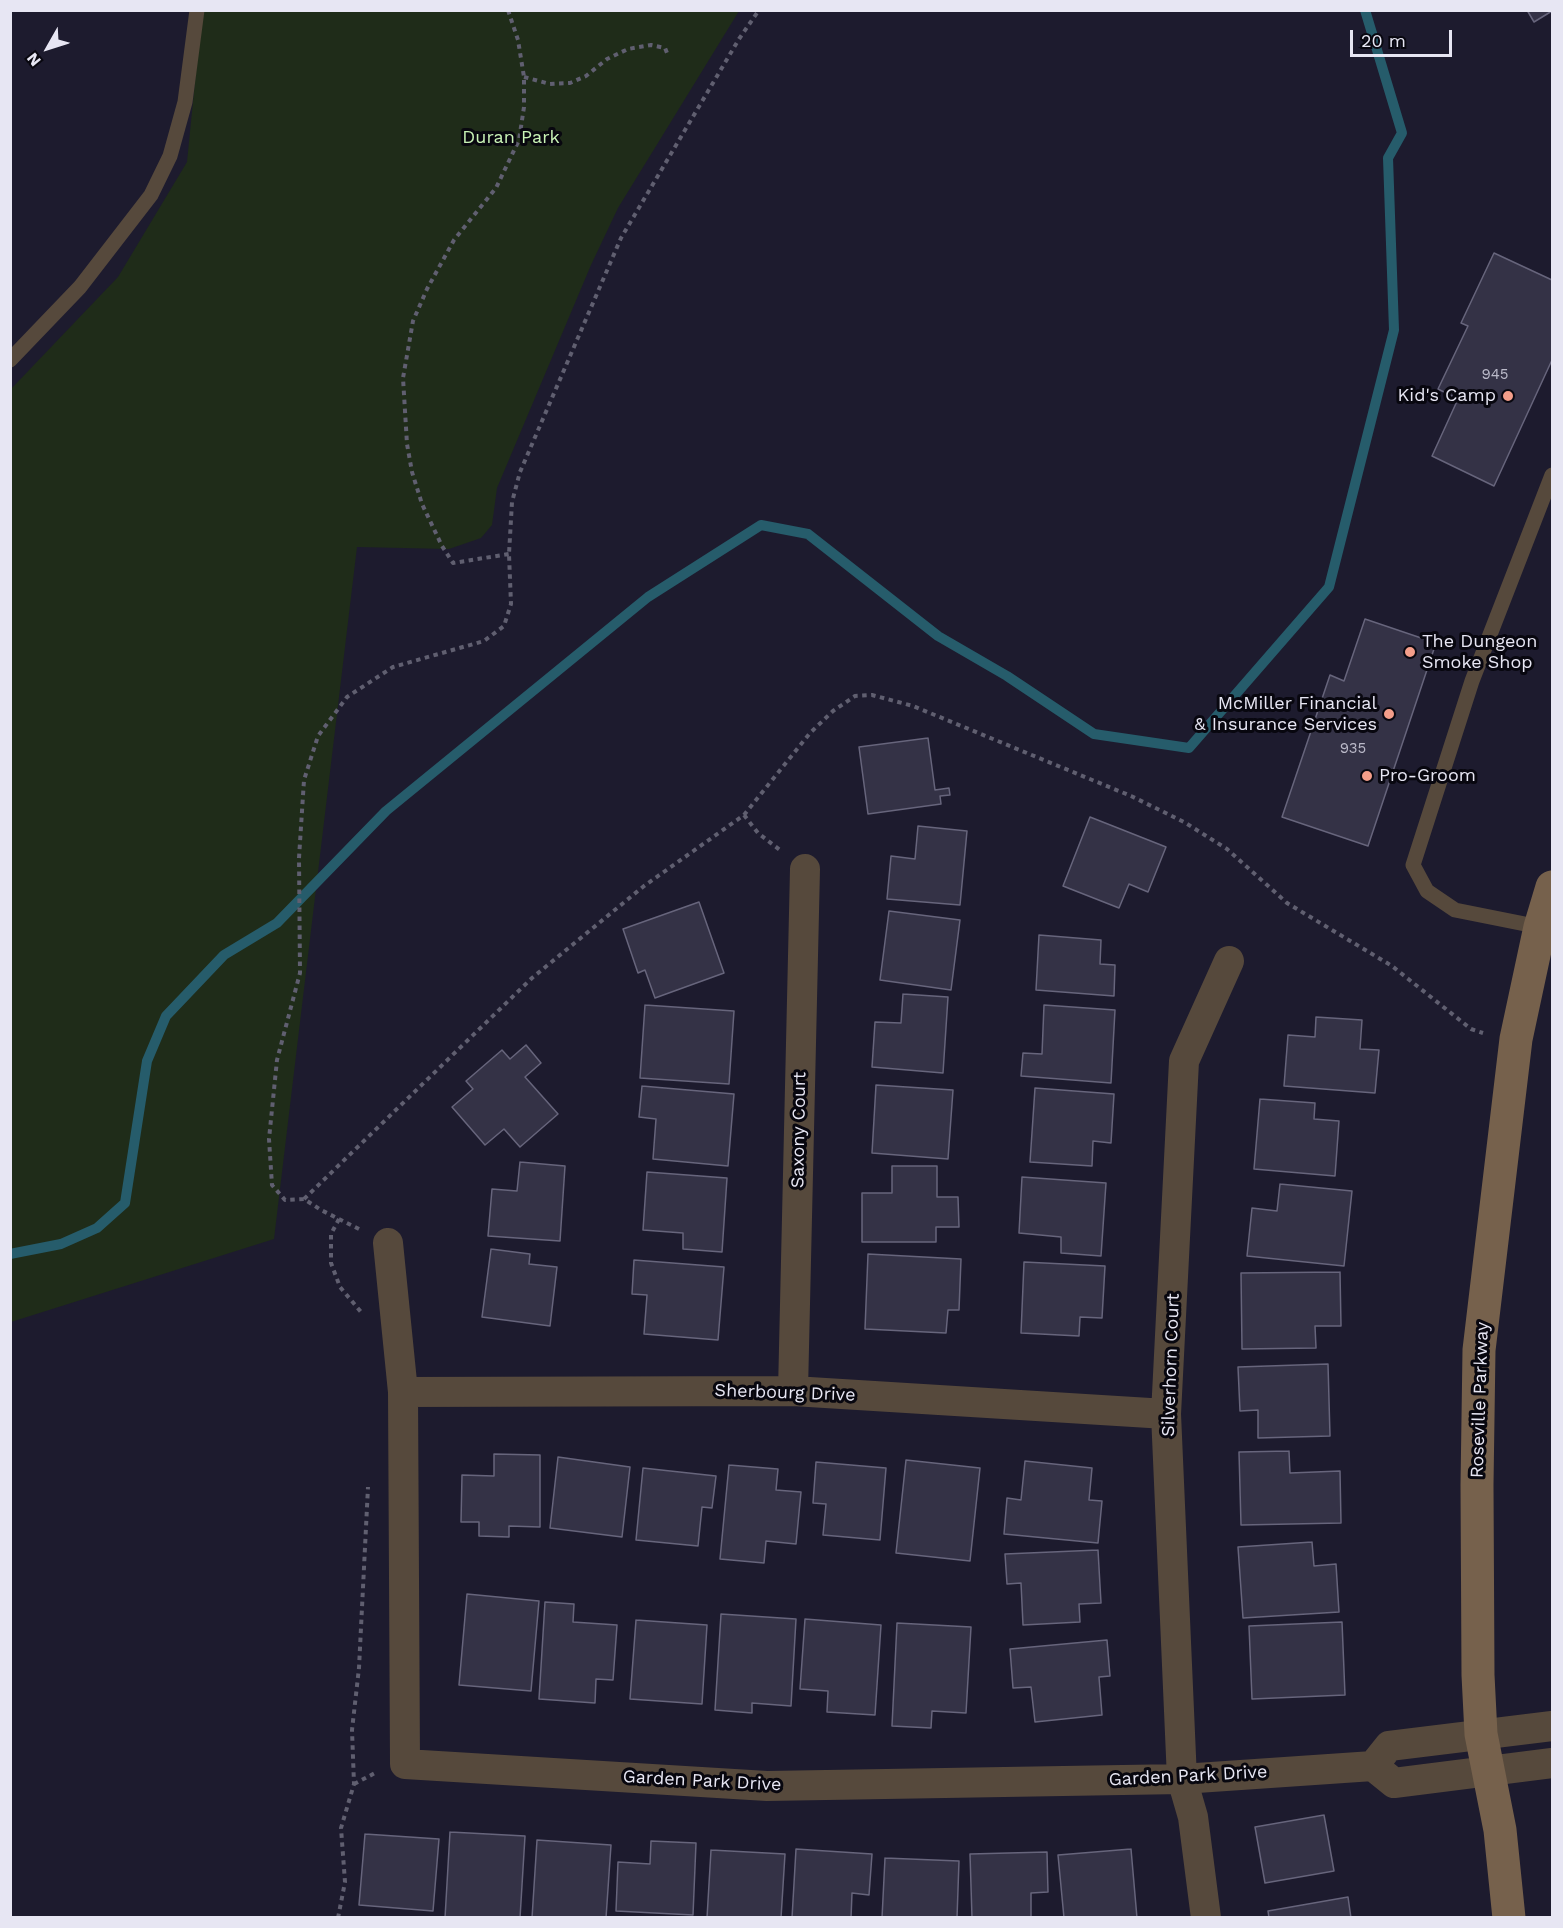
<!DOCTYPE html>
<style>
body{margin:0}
#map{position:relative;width:1563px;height:1928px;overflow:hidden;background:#1d1b2e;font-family:"Work Sans",sans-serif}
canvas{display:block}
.frame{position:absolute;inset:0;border:12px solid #e7e6f3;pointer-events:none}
.north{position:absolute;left:18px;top:18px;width:60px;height:60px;-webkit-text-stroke:4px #08070f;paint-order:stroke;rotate:231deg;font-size:16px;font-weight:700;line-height:24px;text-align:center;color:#e7e6f3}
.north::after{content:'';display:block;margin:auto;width:21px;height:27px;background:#e7e6f3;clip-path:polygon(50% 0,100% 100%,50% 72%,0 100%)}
.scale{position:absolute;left:1350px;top:30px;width:102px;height:27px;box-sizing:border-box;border:3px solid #e7e6f3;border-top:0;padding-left:8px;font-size:18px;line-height:21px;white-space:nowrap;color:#e7e6f3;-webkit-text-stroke:4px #08070f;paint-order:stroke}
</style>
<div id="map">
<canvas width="1563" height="1928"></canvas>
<div class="frame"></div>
<div class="north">N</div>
<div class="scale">20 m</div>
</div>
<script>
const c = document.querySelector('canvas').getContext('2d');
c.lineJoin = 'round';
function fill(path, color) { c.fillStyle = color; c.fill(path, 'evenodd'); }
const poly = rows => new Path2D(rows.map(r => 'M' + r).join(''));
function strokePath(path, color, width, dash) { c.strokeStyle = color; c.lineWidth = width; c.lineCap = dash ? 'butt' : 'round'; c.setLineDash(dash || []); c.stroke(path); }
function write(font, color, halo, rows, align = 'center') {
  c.font = font + ' "Work Sans",sans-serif'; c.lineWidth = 6; c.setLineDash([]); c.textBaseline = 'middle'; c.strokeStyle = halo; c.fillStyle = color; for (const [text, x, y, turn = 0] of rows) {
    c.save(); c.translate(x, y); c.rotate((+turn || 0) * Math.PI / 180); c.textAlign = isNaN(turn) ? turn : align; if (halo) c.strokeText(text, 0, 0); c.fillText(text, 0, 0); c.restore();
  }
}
fill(poly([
 [202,11,739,11,618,208,591,265,497,488,492,525,481,538,449,549,357,547,274,1239,11,1322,11,389,118,277,187,162]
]), '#1f2c19');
strokePath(poly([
 [10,1254,61,1244,97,1228,125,1203,147,1061,166,1016,224,955,277,923,386,811,648,597,761,525,808,534,938,636,1007,676,1094,734,1189,748,1329,587,1394,330,1388,158,1402,133,1365,10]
]), '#265c6b', 10);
const building = poly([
 [1527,10,1552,10,1552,11,1534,22,1527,10],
 [1494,253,1552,280,1552,360,1494,486,1432,456,1458,399,1438,389,1468,326,1461,323,1494,253],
 [1365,619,1436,643,1368,846,1282,817,1330,675,1344,681,1365,619],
 [928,738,935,790,949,788,950,795,940,796,941,804,868,814,859,747,928,738],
 [1090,817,1166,847,1148,892,1129,884,1119,908,1063,886,1090,817],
 [918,826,967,831,960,905,887,899,891,856,915,859,918,826],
 [699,902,724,973,655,998,645,970,638,973,623,929,699,902],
 [889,911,960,920,951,990,880,980,889,911],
 [1039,935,1101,940,1100,964,1115,965,1114,996,1036,990,1039,935],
 [903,994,948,997,943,1073,872,1067,875,1022,901,1023,903,994],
 [645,1005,734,1011,729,1084,640,1078,645,1005],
 [1044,1005,1115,1010,1111,1083,1021,1076,1023,1053,1042,1054,1044,1005],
 [1316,1017,1362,1020,1360,1049,1379,1050,1375,1093,1284,1086,1288,1035,1315,1037,1316,1017],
 [526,1045,541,1063,525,1077,558,1114,520,1147,504,1129,485,1145,452,1107,473,1089,466,1081,502,1050,510,1059,526,1045],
 [876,1085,953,1090,948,1159,872,1153,876,1085],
 [642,1086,734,1094,728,1166,653,1159,656,1119,639,1117,642,1086],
 [1035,1088,1114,1094,1111,1143,1093,1141,1092,1166,1030,1162,1035,1088],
 [1260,1099,1315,1103,1314,1119,1339,1121,1335,1176,1254,1169,1260,1099],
 [520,1162,565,1166,560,1241,488,1236,492,1189,517,1191,520,1162],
 [892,1166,937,1166,937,1197,958,1197,959,1227,936,1227,936,1242,862,1242,862,1193,892,1193,892,1166],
 [647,1172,727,1178,722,1252,683,1249,683,1233,643,1230,647,1172],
 [1022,1177,1106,1183,1101,1256,1061,1253,1061,1237,1019,1233,1022,1177],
 [1280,1184,1352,1191,1344,1266,1247,1256,1252,1208,1277,1211,1280,1184],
 [491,1249,530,1254,529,1264,557,1267,550,1326,482,1317,491,1249],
 [868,1254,961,1259,959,1310,948,1310,946,1333,865,1329,868,1254],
 [634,1260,724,1267,718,1340,644,1334,647,1295,632,1294,634,1260],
 [1024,1262,1105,1266,1102,1318,1080,1317,1079,1336,1021,1333,1024,1262],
 [1340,1272,1341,1326,1315,1326,1316,1348,1242,1349,1241,1273,1340,1272],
 [1328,1364,1330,1436,1258,1438,1258,1410,1240,1411,1238,1367,1328,1364],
 [1289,1451,1290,1473,1340,1471,1341,1523,1241,1525,1239,1452,1289,1451],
 [494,1454,540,1455,540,1527,509,1526,509,1537,479,1536,479,1522,461,1522,462,1475,494,1476,494,1454],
 [558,1457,630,1467,622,1537,550,1528,558,1457],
 [906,1460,980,1468,970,1561,896,1553,906,1460],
 [1025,1461,1092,1468,1089,1500,1102,1501,1098,1543,1004,1534,1007,1498,1021,1500,1025,1461],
 [816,1462,886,1468,880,1540,823,1535,826,1504,813,1503,816,1462],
 [729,1465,778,1469,776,1490,801,1492,796,1544,766,1541,764,1563,720,1559,729,1465],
 [643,1468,716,1476,712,1508,702,1507,698,1546,636,1540,643,1468],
 [1312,1542,1314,1566,1336,1564,1339,1612,1243,1618,1238,1547,1312,1542],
 [1098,1550,1101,1603,1079,1604,1080,1622,1023,1625,1021,1583,1007,1584,1005,1554,1098,1550],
 [467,1594,539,1601,531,1691,459,1685,467,1594],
 [545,1602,574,1604,573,1622,617,1625,613,1680,596,1679,595,1703,539,1699,545,1602],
 [721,1614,796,1619,791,1706,752,1703,752,1713,715,1710,721,1614],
 [805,1619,881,1625,875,1715,827,1712,828,1691,800,1689,805,1619],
 [636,1620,707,1625,702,1704,630,1699,636,1620],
 [1342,1622,1345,1695,1252,1699,1249,1626,1342,1622],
 [897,1623,971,1627,966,1713,932,1711,931,1728,892,1726,897,1623],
 [1107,1640,1110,1676,1099,1677,1102,1715,1035,1722,1031,1687,1013,1688,1010,1649,1107,1640],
 [1324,1815,1334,1871,1265,1883,1255,1827,1324,1815],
 [450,1832,525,1836,520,1918,445,1918,450,1832],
 [365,1834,439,1839,433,1911,359,1905,365,1834],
 [537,1840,611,1845,606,1918,532,1918,537,1840],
 [651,1841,696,1843,693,1915,616,1911,618,1862,650,1864,651,1841],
 [796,1849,872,1854,869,1895,852,1893,851,1918,792,1918,796,1849],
 [1131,1849,1137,1918,1064,1918,1058,1855,1131,1849],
 [711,1850,785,1854,781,1918,707,1918,711,1850],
 [1047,1852,1048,1892,1031,1893,1031,1918,972,1918,970,1854,1047,1852],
 [885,1858,959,1861,957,1918,882,1918,885,1858],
 [1348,1897,1351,1918,1269,1918,1268,1911,1348,1897]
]);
fill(building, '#343246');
strokePath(building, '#67657c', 1.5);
strokePath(poly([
 [508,10,518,40,524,77,524,107,519,140,496,188,454,240,427,289,413,321,403,378,407,444,412,472,422,504,442,546,453,563,509,554],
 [524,77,550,84,570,83,586,76,607,59,628,49,651,45,665,48,667,53],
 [744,815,758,833,780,850],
 [304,1199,532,978,644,886,744,815,810,733,833,711,855,696,872,695,913,706,1131,796,1184,822,1227,849,1287,903,1392,966,1471,1029,1483,1033],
 [339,1219,331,1234,331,1263,340,1287,361,1312],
 [359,1229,321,1210,304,1199,285,1200,272,1185,269,1139,277,1060,300,973,299,858,304,780,318,736,347,697,393,667,484,641,504,626,511,604,509,554,512,502,520,472,621,238,739,39,759,10],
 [354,1784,375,1773],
 [338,1918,345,1882,341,1828,354,1784,352,1730,359,1668,368,1487]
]), '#605f70', 4, [4.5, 4.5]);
strokePath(poly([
 [10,360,80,287,151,195,170,156,185,102,197,10],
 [1540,927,1455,910,1427,891,1413,865,1472,681,1552,475]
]), '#56493c', 15);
strokePath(poly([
 [388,1243,403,1392,405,1764,767,1786,1182,1779,1373,1766,1394,1783,1552,1763],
 [793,1391,805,869],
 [403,1392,793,1391,1166,1414],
 [1373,1766,1389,1746,1552,1726],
 [1206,1918,1193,1817,1182,1779,1166,1414,1184,1061,1229,961]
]), '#56493c', 30);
strokePath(poly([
 [1509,1918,1500,1830,1481,1734,1478,1675,1477,1485,1479,1350,1516,1039,1540,927,1552,887]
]), '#76614c', 33);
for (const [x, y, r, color] of [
 [1508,396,6,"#f49e8a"],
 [1410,652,6,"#f49e8a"],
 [1389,714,6,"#f49e8a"],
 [1367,776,6,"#f49e8a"]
]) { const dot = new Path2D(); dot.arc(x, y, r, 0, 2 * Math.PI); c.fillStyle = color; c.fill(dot); strokePath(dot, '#08070f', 2); }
write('15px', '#bab9c8', null, [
 ["945",1495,375],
 ["935",1353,749]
]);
write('18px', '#c9f3b6', '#08070f', [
 ["Duran Park",511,138]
]);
write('18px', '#e7e6f3', '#08070f', [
 ["Kid's Camp",1496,396],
 ["The Dungeon",1422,642,"left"],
 ["Smoke Shop",1422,663,"left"],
 ["McMiller Financial",1377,704],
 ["& Insurance Services",1377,725],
 ["Pro-Groom",1379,776,"left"]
], 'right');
write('18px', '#e7e6f3', '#08070f', [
 ["Saxony Court",799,1130,-89],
 ["Silverhorn Court",1171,1365,-88],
 ["Sherbourg Drive",785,1393,2],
 ["Roseville Parkway",1480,1400,-88],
 ["Garden Park Drive",1188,1776,-3],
 ["Garden Park Drive",702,1781,3]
]);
</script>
